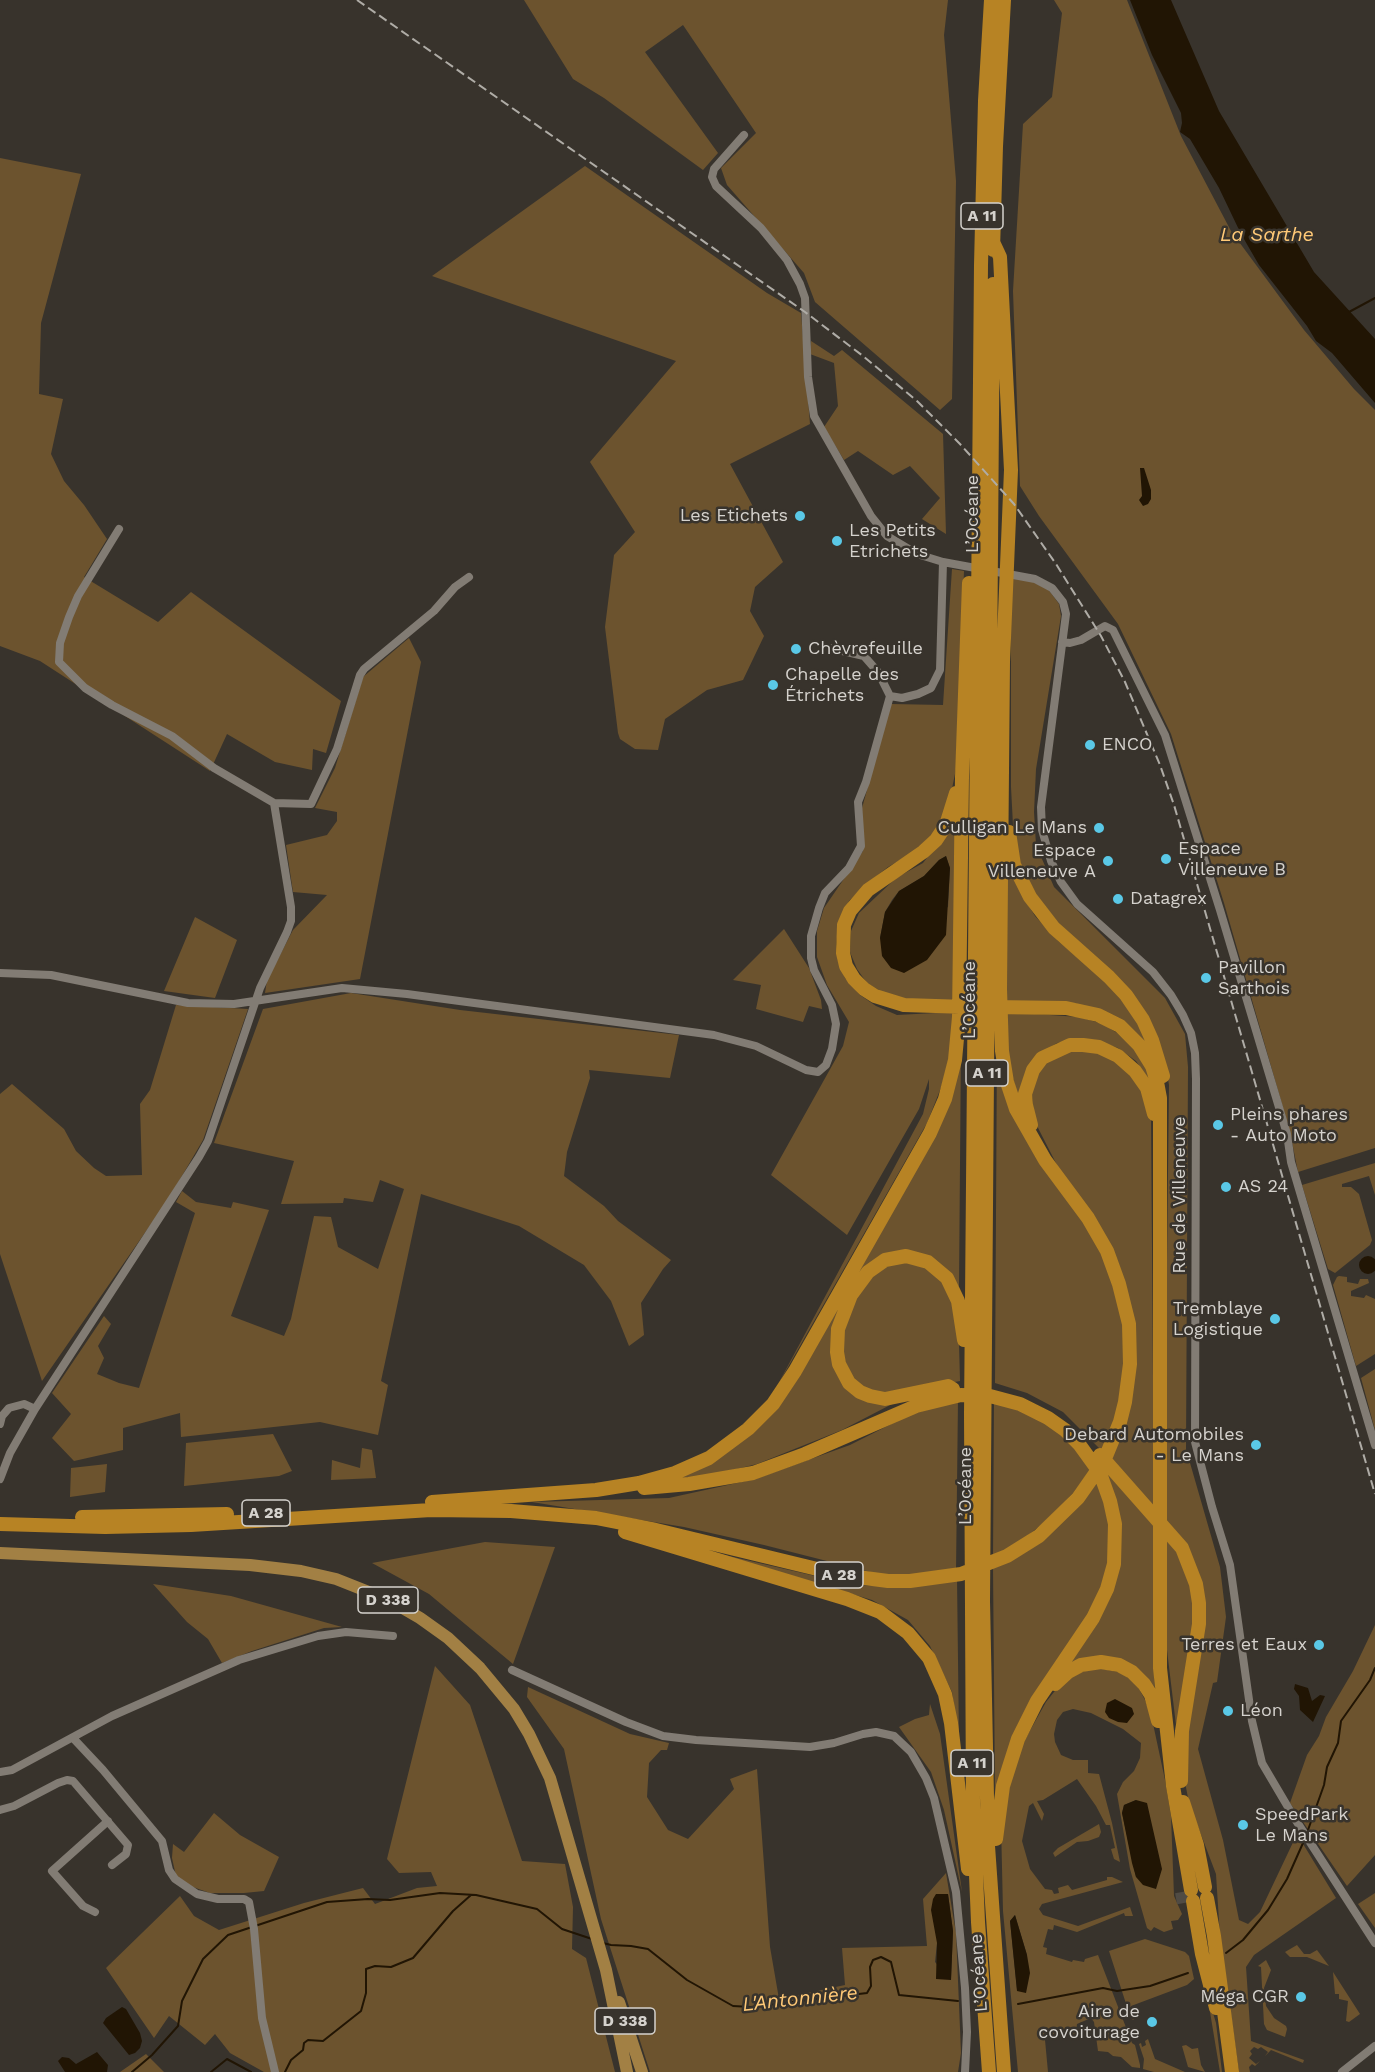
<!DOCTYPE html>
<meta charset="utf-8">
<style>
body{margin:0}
canvas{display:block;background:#38332c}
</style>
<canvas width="1375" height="2072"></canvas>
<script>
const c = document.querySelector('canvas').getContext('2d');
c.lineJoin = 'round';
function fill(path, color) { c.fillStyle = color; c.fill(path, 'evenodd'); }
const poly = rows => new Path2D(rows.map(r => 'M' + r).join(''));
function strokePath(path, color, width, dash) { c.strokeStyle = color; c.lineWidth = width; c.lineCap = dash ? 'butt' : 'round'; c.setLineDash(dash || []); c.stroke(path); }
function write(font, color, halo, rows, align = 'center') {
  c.font = font + ' "Work Sans",sans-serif'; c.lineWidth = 5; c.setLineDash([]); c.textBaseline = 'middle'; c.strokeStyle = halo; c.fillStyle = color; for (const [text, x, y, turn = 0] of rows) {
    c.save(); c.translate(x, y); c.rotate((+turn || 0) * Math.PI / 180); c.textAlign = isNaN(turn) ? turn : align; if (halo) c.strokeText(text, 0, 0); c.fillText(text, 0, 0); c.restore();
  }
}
fill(poly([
 [524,0,948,0,944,35,956,181,952,399,940,410,815,302,804,273,727,185,721,168,756,133,683,25,645,52,718,153,703,170,604,98,573,79],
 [1054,0,1127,0,1181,136,1231,231,1304,330,1354,389,1375,410,1375,1148,1298,1172,1290,1132,1224,903,1171,734,1118,624,1039,516,1020,486,1013,291,1023,124,1052,97,1062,13],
 [0,158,81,174,41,323,39,394,63,399,51,454,64,481,84,505,107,539,84,577,158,622,191,592,341,701,326,753,313,749,312,770,275,762,227,734,210,771,40,661,0,646],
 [585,166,767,293,801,313,810,424,730,464,783,562,755,587,750,611,764,636,743,680,707,690,665,719,658,750,635,749,620,739,618,733,605,627,614,555,635,532,590,462,676,361,432,276],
 [811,341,834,356,842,350,943,434,946,534,922,519,940,498,910,466,893,475,858,451,844,460,824,427,838,406,834,363,810,354],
 [952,569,964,571,956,769,948,808,936,831,912,853,888,867,865,885,849,901,839,923,836,944,838,961,845,978,860,995,876,1006,897,1015,954,1012,954,1038,942,1085,927,1123,776,1388,923,1114,929,1089,929,1079,919,1109,847,1235,771,1175,843,1046,849,1022,827,985,817,957,817,931,824,908,863,851,862,808,891,704,943,705],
 [1011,578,1033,582,1048,589,1059,604,1061,616,1036,769,1034,812,1036,845,1054,887,1165,998,1185,1034,1188,1067,1186,1449,1220,1567,1226,1617,1217,1682,1213,1683,1198,1749,1223,1840,1239,1920,1248,1924,1260,1912,1297,1834,1336,1898,1254,1955,1246,1967,1251,2041,1304,2060,1303,2063,1271,2050,1265,2056,1268,2052,1261,2047,1258,2049,1254,2047,1250,2051,1252,2054,1249,2058,1256,2064,1260,2061,1255,2066,1252,2064,1249,2067,1250,2072,1239,2072,1220,1937,1216,1874,1189,1803,1184,1777,1184,1753,1203,1604,1164,1520,1169,1085,1166,1067,1156,1038,1069,936,1028,884,1016,852,1013,825,1011,787],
 [409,638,421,662,360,979,265,993,267,980,293,930,327,895,293,892,286,845,327,835,337,821,337,812,315,808,335,768,363,677],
 [957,819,956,1002,916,1001,891,997,867,983,857,969,850,952,851,931,859,913,896,878,923,863],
 [946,856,950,868,948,907,880,938,885,912,892,900,899,891,924,876,939,860],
 [1006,852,1023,897,1035,916,1058,941,1113,987,1138,1019,1154,1061,1126,1024,1075,1003,1006,1003],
 [195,917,237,940,215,998,164,991],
 [784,929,809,968,821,1000,822,1009,809,1006,803,1022,756,1009,761,985,733,980],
 [351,993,460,1010,679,1035,670,1078,589,1070,590,1078,567,1152,564,1176,604,1206,618,1221,671,1260,663,1269,641,1303,644,1335,629,1346,611,1301,584,1265,519,1226,421,1194,381,1381,388,1385,378,1435,320,1422,181,1437,180,1413,123,1428,123,1450,74,1461,52,1438,71,1414,52,1393,104,1316,111,1324,98,1346,104,1358,97,1374,119,1383,139,1388,195,1213,176,1202,182,1191,196,1202,231,1208,233,1202,269,1210,231,1316,284,1336,291,1319,314,1216,331,1217,338,1247,378,1269,404,1189,380,1180,373,1202,344,1198,343,1203,281,1204,294,1161,214,1143,263,1009],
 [176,1005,248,1009,203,1140,169,1198,42,1381,0,1254,0,1094,12,1084,64,1129,76,1151,94,1168,106,1176,142,1175,140,1104,150,1090],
 [1006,1012,1079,1017,1103,1024,1117,1033,1134,1049,1147,1069,1152,1084,1136,1061,1118,1048,1096,1040,1079,1039,1057,1043,1039,1054,1023,1114,1007,1057],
 [961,1041,959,1287,951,1275,901,1250,841,1306,841,1382,894,1403,842,1430,757,1464,712,1475,664,1483,752,1433,900,1193],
 [997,1044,1000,1071,1104,1250,1127,1341,1122,1406,1102,1451,1063,1412,1027,1393,995,1383],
 [1080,1048,1109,1055,1136,1077,1151,1117,1154,1509,1108,1458,1123,1423,1128,1304,1035,1122,1031,1087,1035,1076,1050,1058],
 [1375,1163,1375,1195,1369,1176,1342,1184,1342,1187,1351,1187,1359,1194,1372,1240,1370,1245,1335,1273,1328,1269,1302,1185],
 [903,1261,918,1263,938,1275,953,1302,959,1343,960,1381,902,1392,875,1393,857,1385,842,1356,842,1337,847,1318,863,1284,887,1265],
 [1339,1276,1347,1277,1347,1282,1358,1284,1360,1279,1368,1279,1369,1283,1351,1291,1351,1296,1364,1298,1366,1295,1375,1299,1375,1354,1356,1366,1333,1285,1337,1277],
 [1375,1369,1375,1430,1361,1378],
 [958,1399,956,1571,911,1576,878,1574,764,1545,684,1527,532,1502,669,1498,755,1479,850,1445,907,1416],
 [994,1400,1053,1425,1092,1467,1073,1493,1041,1525,1007,1552,993,1558],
 [273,1434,292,1471,279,1476,184,1486,186,1443],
 [362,1448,372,1450,376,1478,331,1480,332,1460,360,1468],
 [107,1464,105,1492,70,1497,71,1468],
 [1104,1465,1154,1520,1153,1604,1155,1693,1124,1664,1059,1675,1117,1571],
 [1097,1477,1110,1514,1107,1582,995,1794,993,1566,1007,1560],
 [1165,1533,1180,1552,1196,1594,1189,1668,1176,1725,1167,1650],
 [485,1542,555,1547,513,1664,429,1594,372,1563],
 [716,1553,854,1585,890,1586,957,1578,959,1743,952,1692,930,1646,908,1620,872,1600],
 [153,1584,231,1596,342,1627,324,1628,252,1651,222,1663,208,1639,187,1622],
 [1375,1625,1375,1855,1347,1886,1290,1803,1307,1755,1319,1736,1326,1717,1353,1671],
 [435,1666,470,1705,522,1861,565,1864,573,1907,572,1949,586,1958,615,2072,264,2072,230,2053,215,2034,205,2045,169,2016,154,2038,106,1968,180,1896,194,1916,219,1930,304,1903,363,1888,375,1904,417,1888,437,1886,431,1872,399,1873,387,1859],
 [1098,1668,1122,1673,1137,1685,1145,1700,1152,1719,1165,1780,1171,1816,1174,1896,1182,1914,1178,1920,1171,1921,1173,1929,1164,1932,1154,1927,1151,1931,1147,1928,1130,1869,1117,1794,1123,1782,1134,1771,1140,1758,1141,1743,1123,1729,1091,1713,1073,1709,1063,1712,1057,1720,1054,1734,1055,1742,1061,1755,1073,1760,1088,1760,1088,1773,1099,1774,1112,1823,1120,1862,1114,1859,1111,1849,1115,1848,1110,1825,1106,1825,1096,1806,1077,1779,1043,1800,1037,1801,1044,1814,1042,1821,1033,1803,1029,1806,1022,1841,1030,1869,1045,1889,1052,1890,1054,1894,1059,1893,1058,1888,1068,1885,1072,1890,1107,1880,1107,1877,1112,1877,1123,1882,1042,1904,1039,1909,1043,1915,1078,1926,1130,1907,1133,1916,1125,1916,1124,1913,1077,1932,1054,1925,1053,1930,1048,1929,1043,1947,1047,1948,1046,1954,1072,1962,1073,1960,1084,1962,1085,1959,1098,1955,1132,2043,1135,2045,1140,2065,1140,2068,1132,2067,1121,2057,1113,2056,1108,2052,1098,2051,1094,2022,1091,2018,1077,2024,1075,2039,1066,2031,1051,2035,1045,2040,1048,2072,1018,2072,1003,1911,1001,1823,1017,1754,1046,1702,1058,1687,1073,1674],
 [1136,1800,1136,1877,1122,1813,1124,1805],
 [1015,1915,1027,1955,1017,1990,1010,1921],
 [528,1687,630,1734,669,1743,667,1750,661,1750,649,1763,647,1797,668,1830,688,1839,734,1789,730,1779,757,1769,770,1947,779,1999,845,1985,842,1948,927,1946,923,1899,946,1873,956,1933,961,2053,958,2072,650,2072,601,1919,564,1749,527,1697],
 [948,1894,953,1931,951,1980,935,1962,937,1943],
 [930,1704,940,1734,962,1892,944,1810,931,1772,899,1727,915,1719,929,1715],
 [214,1813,240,1835,279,1857,264,1891,244,1893,210,1893,190,1886,176,1876,172,1858,173,1844,184,1852],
 [1099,1824,1101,1832,1099,1837,1088,1841,1077,1842,1055,1857,1053,1853,1058,1848],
 [1375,1893,1375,1928,1358,1904],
 [1145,1939,1185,1952,1189,1956,1194,1979,1187,1985,1131,2006,1133,2013,1137,2012,1138,2015,1133,2020,1130,2016,1109,1951],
 [1297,1945,1304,1954,1310,1954,1317,1950,1329,1966,1307,1957,1290,1957,1285,1952],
 [1266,1960,1271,1970,1264,1988,1266,2006,1274,2018,1286,2026,1287,2029,1285,2037,1267,2030,1264,2024,1261,1967,1258,1966],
 [1333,1972,1360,2014,1349,2022,1346,2021,1348,2001,1339,1999,1339,1994,1335,1994],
 [1203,1980,1216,2023,1222,2072,1220,2072,1208,2000,1204,1999],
 [1148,2039,1155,2059,1185,2072,1154,2072,1143,2069,1144,2059,1139,2044,1141,2043,1142,2047,1146,2045,1145,2041],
 [1186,2045,1192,2049,1198,2048,1201,2065,1205,2072,1188,2067,1182,2046],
 [146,2054,164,2072,120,2072]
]), '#6c532e');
fill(poly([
 [1130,0,1171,0,1219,111,1314,272,1375,339,1375,403,1332,353,1316,341,1307,326,1259,265,1241,234,1219,188,1190,139,1180,132,1182,123,1181,113,1152,55],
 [1140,468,1144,468,1151,490,1151,499,1148,504,1143,506,1139,500,1142,496],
 [946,856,950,868,946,935,927,960,904,973,891,968,882,956,880,938,885,912,899,891,924,876,939,860],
 '1359 1265a9 9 0 1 1 18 0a9 9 0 1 1-18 0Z',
 [1295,1684,1308,1688,1312,1701,1320,1695,1325,1696,1313,1722,1300,1710,1299,1696,1294,1689],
 [1115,1699,1132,1708,1134,1714,1127,1723,1118,1722,1109,1718,1105,1712,1107,1703],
 [1136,1800,1147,1803,1162,1869,1156,1889,1143,1885,1136,1877,1132,1863,1122,1813,1124,1805],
 [936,1894,948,1894,953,1931,951,1980,936,1979,937,1943,931,1910,933,1899],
 [1015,1915,1027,1955,1030,1973,1026,1993,1017,1991,1010,1921],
 [122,2007,126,2009,140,2033,142,2041,140,2048,135,2053,129,2055,103,2023,106,2018],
 [97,2052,108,2065,107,2072,65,2072,58,2061,62,2057,69,2058,76,2064]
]), '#211504');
strokePath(poly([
 [1349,312,1375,298],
 [1308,1830,1324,1785,1327,1767,1338,1743,1341,1721,1370,1680,1375,1668],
 [603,1943,611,1945,631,1946,648,1949,687,1980,733,2006,751,2007,867,1993,871,1986,870,1967,873,1960,881,1957,891,1962,899,1995,958,2001],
 [1226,1953,1243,1940,1268,1910,1287,1879,1303,1843],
 [1018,2004,1103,1988,1117,1991,1150,1986,1188,1973],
 [132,2072,152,2055,178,2026,182,2001,203,1959,228,1935,327,1902,368,1899,390,1900,440,1893,476,1895,537,1909,562,1929,592,1939],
 [211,2072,227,2059,251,2072],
 [285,2072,291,2060,303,2050,304,2043,308,2040,323,2041,361,2011,366,1993,366,1969,375,1966,391,1967,413,1958,453,1911,471,1895]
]), '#211504', 2);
strokePath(poly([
 [1182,1892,1184,1903]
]), '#504b44', 14, [14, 7]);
strokePath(poly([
 [744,135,714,169,712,177,716,186,761,228,787,260,800,284,805,298,808,377,814,416,871,516,887,536,917,554,943,562],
 [1062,642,1070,643,1081,640,1105,626,1113,630,1165,735,1220,910,1287,1134,1291,1162,1375,1445],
 [890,696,902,698,918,694,931,688,940,670,943,562,1035,579,1052,588,1063,602,1066,614,1041,807,1042,830,1051,861,1061,882,1077,904,1153,972,1171,995,1183,1015,1191,1033,1195,1053,1196,1079,1195,1442,1212,1507,1230,1565,1252,1721,1262,1763,1295,1819,1375,1943],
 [274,803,311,804,337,749,360,675,364,669,434,611,455,587,469,577],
 [0,973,51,975,188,1003,234,1004,342,988,407,994,714,1035,756,1046,806,1070,818,1072,826,1065,832,1049,836,1024,832,1005,814,970,811,958,811,936,819,908,825,893,849,868,861,846,858,802,866,782,890,696,878,672,864,656,825,647],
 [0,1424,2,1416,9,1408,24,1404,35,1409],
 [0,1479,10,1453,35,1409,199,1157,208,1141,260,988,287,932,291,921,291,907,274,803,214,768,172,736,112,705,85,688,59,662,60,643,69,617,78,596,119,529],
 [512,1670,626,1722,663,1736,696,1740,810,1747,834,1743,863,1734,876,1732,894,1736,911,1752,926,1778,934,1798,956,1892,965,1988,967,2032,965,2072],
 [73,1738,103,1770,162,1841,169,1870,175,1879,197,1894,218,1899,244,1899,249,1902,254,1929,262,2018,275,2072],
 [0,1772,12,1770,112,1716,239,1660,318,1636,346,1632,393,1636],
 [0,1810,14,1806,58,1783,67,1780,73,1781,128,1845,126,1854,112,1865],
 [95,1912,83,1906,52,1871,108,1821],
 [1342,2072,1375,2046]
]), '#827c74', 8);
strokePath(poly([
 [0,1553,250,1565,301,1571,336,1579,389,1600,420,1618,448,1638,480,1668,514,1709,529,1734,550,1778,606,1970,627,2072],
 [619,2002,642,2072]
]), '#a28044', 12);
strokePath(poly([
 [993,250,996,146,1004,0],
 [993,284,983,1601,988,1846,1004,2072],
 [956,793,946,825,936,840,923,852,868,890,850,911,844,925,843,953,846,966,854,979,864,989,875,996,904,1005,967,1007],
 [1009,832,1014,865,1030,897,1054,928,1109,977,1126,995,1143,1020,1152,1040,1163,1076],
 [992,1007,1066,1008,1098,1015,1120,1026,1139,1045,1152,1066,1157,1082,1160,1098,1160,1668,1173,1786,1191,1890],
 [1031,1125,1026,1105,1025,1094,1033,1070,1042,1058,1070,1045,1083,1045,1099,1047,1118,1056,1135,1071,1147,1088,1154,1114],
 [953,1389,948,1386,885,1399,870,1396,860,1392,849,1383,839,1364,837,1352,838,1329,851,1295,868,1272,885,1260,906,1256,928,1262,947,1278,958,1301,964,1340],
 [1100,1455,1182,1548,1196,1584,1199,1603,1199,1624,1182,1731,1181,1781],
 [644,1488,689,1484,753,1473,805,1454,916,1406,961,1395,990,1396,1020,1404,1048,1418,1065,1430,1079,1444,1100,1473,1110,1501,1115,1524,1114,1564,1107,1589,1093,1618,1037,1701,1018,1739,1003,1786,996,1839],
 [432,1502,596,1490,639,1483,675,1473,709,1458,748,1429,773,1404,795,1371,930,1133,945,1099,955,1060,959,1017,962,777,969,583],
 [82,1517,227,1514],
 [0,1524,105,1527,191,1525,431,1510,511,1511,596,1518,652,1529,842,1575,888,1581,910,1581,961,1574,1007,1556,1039,1536,1078,1498,1104,1461,1120,1422,1125,1402,1130,1364,1129,1324,1119,1284,1107,1251,1088,1218,1045,1160,1016,1109,1007,1082,1002,1051,1000,989,1003,662,1011,470,1000,257,993,242],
 [625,1532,847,1599,880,1612,908,1633,929,1658,945,1694,951,1723,968,1869],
 [1055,1684,1068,1672,1081,1665,1101,1662,1119,1665,1132,1672,1144,1684,1151,1695,1158,1721],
 [1183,1802,1197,1845,1205,1887],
 [1207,1898,1214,1936,1232,2072],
 [1193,1901,1202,1954,1216,2008],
 [989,2072,978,1922,973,1804,971,1414,981,265,985,101,991,0]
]), '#b78324', 14);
strokePath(poly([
 [357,0,805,312,863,356,917,401,960,444,1014,504,1056,564,1101,636,1125,682,1160,765,1174,805,1375,1494]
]), '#afaca6', 2, [9, 4.5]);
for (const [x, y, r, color] of [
 [800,516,6,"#5ac8e6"],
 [837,541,6,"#5ac8e6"],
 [796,649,6,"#5ac8e6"],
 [773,685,6,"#5ac8e6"],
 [1090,745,6,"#5ac8e6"],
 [1099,828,6,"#5ac8e6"],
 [1166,859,6,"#5ac8e6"],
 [1108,861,6,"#5ac8e6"],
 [1118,899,6,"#5ac8e6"],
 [1206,978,6,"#5ac8e6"],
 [1218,1125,6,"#5ac8e6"],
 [1226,1187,6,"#5ac8e6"],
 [1275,1319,6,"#5ac8e6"],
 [1256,1445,6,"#5ac8e6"],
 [1319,1645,6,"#5ac8e6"],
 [1228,1711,6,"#5ac8e6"],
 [1243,1825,6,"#5ac8e6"],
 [1301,1997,6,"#5ac8e6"],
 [1152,2022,6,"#5ac8e6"]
]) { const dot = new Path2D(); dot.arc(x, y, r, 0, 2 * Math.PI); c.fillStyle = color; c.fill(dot); strokePath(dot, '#38332c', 2); }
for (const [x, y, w] of [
 [982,216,42],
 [987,1073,42],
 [266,1513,48],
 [839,1575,48],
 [388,1600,60],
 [972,1763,42],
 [625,2021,60]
]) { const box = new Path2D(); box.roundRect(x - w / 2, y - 13, w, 26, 4.5); c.fillStyle = '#38332c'; c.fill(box); strokePath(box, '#d5d2cd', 1.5); }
write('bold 16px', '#d5d2cd', null, [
 ["A 11",982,216],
 ["A 11",987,1073],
 ["A 28",266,1513],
 ["A 28",839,1575],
 ["D 338",388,1600],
 ["A 11",972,1763],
 ["D 338",625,2021]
]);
write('18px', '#d5d2cd', '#38332c', [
 ["L’Océane",973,514,-90],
 ["L’Océane",970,1000,-90],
 ["Rue de Villeneuve",1180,1195,-90],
 ["L’Océane",966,1486,-90],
 ["L’Océane",979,1973,-94]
]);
write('18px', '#d5d2cd', '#38332c', [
 ["Les Etichets",788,516,"right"],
 ["Les Petits",849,531],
 ["Etrichets",849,552],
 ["Chèvrefeuille",808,649],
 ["Chapelle des",785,675],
 ["Étrichets",785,696],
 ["ENCO",1102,745],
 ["Culligan Le Mans",1087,828,"right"],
 ["Espace",1178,849],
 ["Villeneuve B",1178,870],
 ["Espace",1096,851,"right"],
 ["Villeneuve A",1096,872,"right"],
 ["Datagrex",1130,899],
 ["Pavillon",1218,968],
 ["Sarthois",1218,989],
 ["Pleins phares",1230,1115],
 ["- Auto Moto",1230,1136],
 ["AS 24",1238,1187],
 ["Tremblaye",1263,1309,"right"],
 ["Logistique",1263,1330,"right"],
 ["Debard Automobiles",1244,1435,"right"],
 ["- Le Mans",1244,1456,"right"],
 ["Terres et Eaux",1307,1645,"right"],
 ["Léon",1240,1711],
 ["SpeedPark",1255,1815],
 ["Le Mans",1255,1836],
 ["Méga CGR",1289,1997,"right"],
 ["Aire de",1140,2012,"right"],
 ["covoiturage",1140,2033,"right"]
], 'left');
write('italic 20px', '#ffc977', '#38332c', [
 ["La Sarthe",1267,235],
 ["L'Antonnière",800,1999,-6]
]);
</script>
